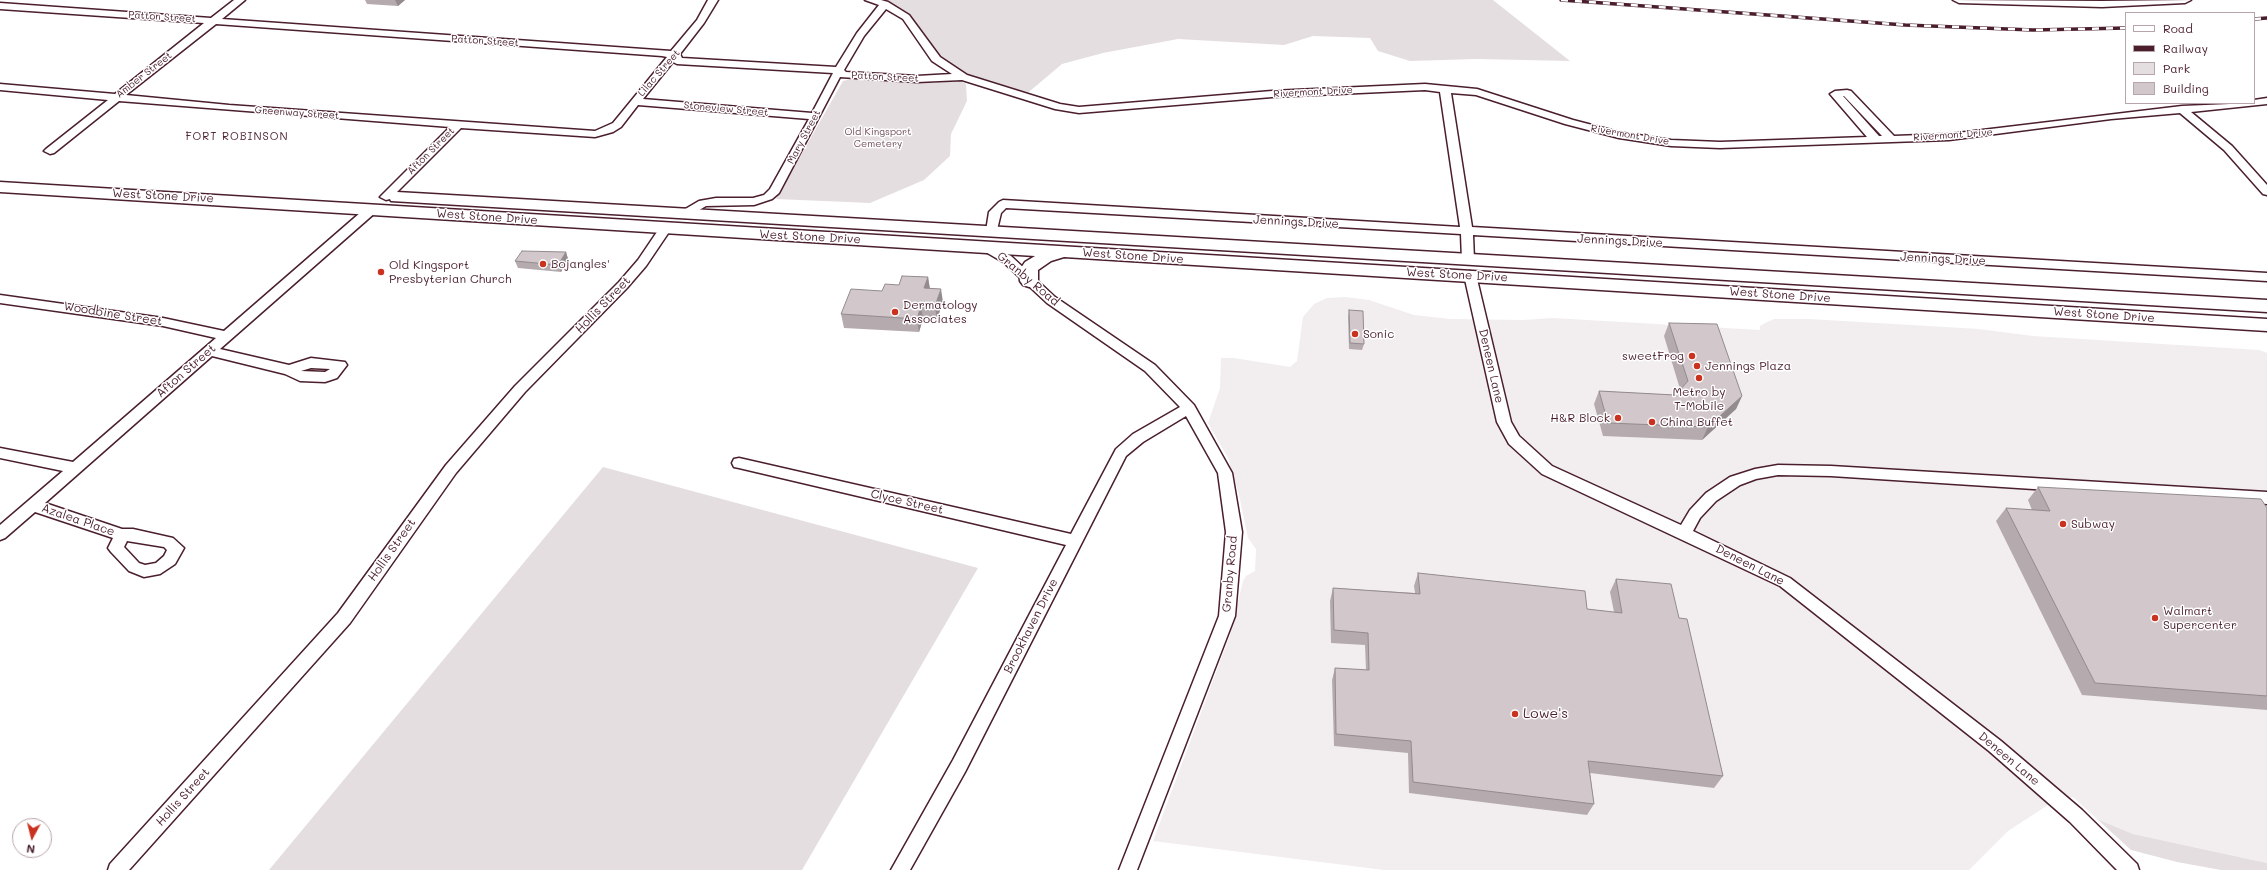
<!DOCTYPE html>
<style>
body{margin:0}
#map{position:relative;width:2267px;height:870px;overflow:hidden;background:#fff;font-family:Mali,sans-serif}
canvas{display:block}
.legend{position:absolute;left:2125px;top:12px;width:130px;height:92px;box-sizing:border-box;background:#fff;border:1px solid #b7a5aa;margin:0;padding:5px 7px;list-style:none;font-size:12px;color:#4a1f2b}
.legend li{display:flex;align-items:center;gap:8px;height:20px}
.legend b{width:20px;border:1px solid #b7a5aa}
.north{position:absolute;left:12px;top:818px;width:40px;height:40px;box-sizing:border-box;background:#fff;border:1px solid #b7a5aa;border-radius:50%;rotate:187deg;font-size:11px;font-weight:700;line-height:16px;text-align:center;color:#4a1f2b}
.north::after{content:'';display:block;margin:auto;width:14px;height:18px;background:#c8321e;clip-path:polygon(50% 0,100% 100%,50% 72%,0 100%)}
</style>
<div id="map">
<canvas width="2267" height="870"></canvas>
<ul class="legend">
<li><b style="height:5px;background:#fff"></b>Road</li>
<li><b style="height:5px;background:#4a1f2b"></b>Railway</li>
<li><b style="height:11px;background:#e5dee0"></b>Park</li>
<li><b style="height:11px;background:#d2c7cb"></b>Building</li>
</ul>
<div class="north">N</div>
</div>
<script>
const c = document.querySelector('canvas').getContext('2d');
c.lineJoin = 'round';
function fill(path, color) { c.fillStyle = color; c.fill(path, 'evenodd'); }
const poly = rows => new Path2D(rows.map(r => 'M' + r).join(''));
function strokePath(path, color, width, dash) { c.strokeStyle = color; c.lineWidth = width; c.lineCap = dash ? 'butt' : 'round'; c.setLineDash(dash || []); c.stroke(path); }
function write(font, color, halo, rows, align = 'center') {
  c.font = font + ' Mali,sans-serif'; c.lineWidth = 3; c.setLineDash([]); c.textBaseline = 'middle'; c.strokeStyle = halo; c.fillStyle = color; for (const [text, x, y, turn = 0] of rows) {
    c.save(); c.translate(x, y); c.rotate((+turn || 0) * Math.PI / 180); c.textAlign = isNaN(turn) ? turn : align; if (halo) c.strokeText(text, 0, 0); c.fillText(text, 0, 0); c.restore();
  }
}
fill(poly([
 [1345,297,1369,300,1414,315,1451,319,1523,320,1553,318,1760,330,1760,326,1765,323,1774,319,1809,319,1979,329,2033,336,2259,350,2267,353,2267,863,2133,834,2097,819,2073,797,2048,805,2008,831,1969,870,1384,870,1153,841,1230,635,1243,581,1246,576,1255,571,1256,549,1248,538,1239,495,1228,458,1208,423,1220,388,1221,358,1234,358,1290,367,1297,361,1303,317,1314,304,1327,298]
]), '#f2eeef');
fill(poly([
 [874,0,1493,0,1570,61,1477,59,1410,61,1378,51,1370,38,1313,36,1284,45,1178,39,1103,53,1062,64,1024,96,963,77,948,68,906,18],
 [854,78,929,83,960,81,966,84,967,101,951,134,950,156,924,180,870,203,776,199,843,81],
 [603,467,978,568,802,870,269,870],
 [2097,819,2133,834,2267,863,2267,870,2221,870,2177,862,2131,850]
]), '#e5dee0');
const minor = poly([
 [234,0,245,0,222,19,671,51,697,20,708,0,718,0,704,23,680,54,682,58,836,67,857,33,879,5,865,0,881,0,888,2,909,15,940,57,967,75,1060,104,1079,107,1272,91,1425,84,1477,89,1573,120,1619,132,1671,140,1720,142,1867,137,1830,94,1835,91,1847,90,1851,91,1894,136,1949,134,2182,106,2254,103,2254,100,2267,98,2267,104,2191,112,2232,146,2267,185,2267,195,2263,194,2224,150,2180,113,2111,119,1949,140,1720,148,1671,146,1619,138,1565,124,1476,95,1451,93,1472,227,2267,273,2267,281,1473,235,1474,260,1468,264,1462,260,1461,234,1006,208,1001,213,996,234,992,235,986,231,989,212,999,202,1003,200,1460,227,1440,92,1425,90,1272,97,1079,113,1055,109,962,80,917,82,840,77,779,193,772,199,754,205,706,206,686,218,682,217,680,214,682,211,699,201,716,198,753,198,764,195,770,189,809,119,638,105,621,127,613,132,595,137,461,128,390,199,386,200,380,197,450,127,119,101,54,153,50,154,44,151,46,149,108,100,0,90,0,84,115,94,204,23,0,9,0,3,211,18,234,0],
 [886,9,903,19,932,61,952,74,917,76,846,72,844,70,864,36,886,9],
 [216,24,662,56,667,57,613,123,595,131,229,105,126,95,216,24],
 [673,62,677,64,833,73,812,113,643,99,673,62],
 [1843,96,1844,96,1882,136,1879,136,1843,96],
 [372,205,376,206,378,209,376,212,220,349,289,365,311,358,345,362,347,365,337,378,325,382,300,381,285,374,212,356,45,503,122,529,133,529,173,538,184,548,175,564,160,574,144,577,129,571,111,552,108,548,113,538,35,512,5,538,0,540,0,525,63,471,0,458,0,448,73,462,216,338,163,326,0,303,0,295,163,318,224,331,368,206,372,205],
 [311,368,330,369,325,372,301,371,311,368],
 [127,541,164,547,167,550,164,556,156,563,145,565,139,563,124,547,127,541],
 [665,225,671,229,646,266,627,288,525,392,456,473,350,623,129,870,108,870,110,864,338,613,446,465,515,386,619,282,638,260,661,226,665,225],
 [988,244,1011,256,1055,297,1155,365,1194,405,1232,473,1242,532,1235,616,1137,870,1119,870,1219,616,1226,532,1218,473,1186,416,1143,442,1126,456,965,772,910,870,891,870,953,760,1066,545,739,468,734,467,732,463,734,459,739,458,1071,534,1116,449,1133,434,1180,407,1145,371,1047,303,1003,262,984,251,982,248,988,244],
 [1470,271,1476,275,1511,422,1519,436,1552,466,1681,525,1690,510,1706,493,1730,477,1755,469,1778,465,1831,466,2267,492,2267,504,1831,476,1778,475,1756,479,1740,485,1716,501,1700,518,1693,531,1790,578,2001,741,2082,810,2137,864,2139,870,2117,870,2070,822,1989,751,1780,586,1542,474,1509,444,1497,422,1464,275,1470,271]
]);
const major = poly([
 [1953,0,2102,1,2191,0,2185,3,2102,7,1959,3,1953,0]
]);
const highway = poly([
 [0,182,2267,319,2267,331,1064,257,1051,261,1038,270,1038,281,1035,285,1029,287,1023,285,1020,281,1019,271,1025,262,1035,256,0,192,0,182],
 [397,192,2267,300,2267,312,391,201,389,197,391,193,397,192]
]);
strokePath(minor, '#4a1f2b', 3);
strokePath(major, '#4a1f2b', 3);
strokePath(highway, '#4a1f2b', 3);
fill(minor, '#fff');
fill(major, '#fff');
fill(highway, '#fff');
const rail = poly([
 [1561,0,1905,25,2033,30,2126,28],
 [2254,19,2267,18]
]);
strokePath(rail, '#4a1f2b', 3.5);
strokePath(rail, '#fff', 2.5, [7]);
fill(poly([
 [365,0,405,0,398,6,367,4],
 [566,252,568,259,561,272,518,268,515,261],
 [928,277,930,288,943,302,937,319,923,319,919,332,844,328,841,314,882,291,899,285],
 [1349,310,1364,344,1362,350,1349,349,1348,317],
 [1669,323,1742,396,1736,409,1702,440,1603,436,1594,404,1599,391,1675,395,1680,389,1664,336],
 [2038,487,2267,508,2267,710,2082,695,1996,521,2006,508,2032,510,2028,500],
 [1418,573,1587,609,1614,612,1610,592,1616,579,1679,618,1723,776,1714,788,1590,773,1594,804,1587,815,1409,793,1408,753,1334,746,1332,680,1335,668,1366,670,1365,645,1331,643,1330,601,1333,588,1415,593,1414,586]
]), '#b5abaf');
fill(poly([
 [395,0,405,0,398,6],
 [566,252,568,259,561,272,558,265],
 [928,277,930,291,924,288],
 [941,289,943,302,937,319,935,306],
 [921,306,923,319,919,332,917,319],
 [1742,396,1736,409,1702,440,1708,427]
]), '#938b8e');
const building = poly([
 [522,251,566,252,558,265,515,261,522,251],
 [902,276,928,277,924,288,941,289,935,306,921,306,917,319,841,314,851,289,882,291,885,284,899,285,902,276],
 [1349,310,1363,311,1364,344,1350,343,1349,310],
 [1669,323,1717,324,1742,396,1708,427,1608,423,1599,391,1675,395,1688,381,1669,323],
 [2038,487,2261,499,2267,508,2267,696,2095,683,2006,508,2050,511,2038,487],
 [1418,573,1585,591,1587,609,1622,613,1616,579,1671,584,1679,618,1687,619,1723,776,1588,761,1594,804,1413,782,1411,741,1336,734,1335,668,1369,670,1368,633,1334,630,1333,588,1420,594,1418,573]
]);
fill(building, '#d2c7cb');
strokePath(building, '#938b8e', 1);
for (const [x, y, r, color] of [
 [543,264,4,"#c8321e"],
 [381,272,4,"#c8321e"],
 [895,312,4,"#c8321e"],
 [1355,334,4,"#c8321e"],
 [1692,356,4,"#c8321e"],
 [1697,366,4,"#c8321e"],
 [1699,378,4,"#c8321e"],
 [1618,418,4,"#c8321e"],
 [1652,422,4,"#c8321e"],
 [2063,524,4,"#c8321e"],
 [2155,618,4,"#c8321e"],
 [1515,714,4,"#c8321e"]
]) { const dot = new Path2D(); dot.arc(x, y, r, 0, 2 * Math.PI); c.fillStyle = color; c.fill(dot); strokePath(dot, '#fff', 1.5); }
write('10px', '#4a1f2b', '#fff', [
 ["Patton Street",162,17,4],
 ["Patton Street",485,41,4],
 ["Lilac Street",659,73,-49],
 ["Amber Street",144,75,-38],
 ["Patton Street",885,77,3],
 ["Rivermont Drive",1313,92,-3],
 ["Stoneview Street",726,109,5],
 ["Greenway Street",297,113,4],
 ["Rivermont Drive",1630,135,10],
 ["Rivermont Drive",1953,135,-4],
 ["Mary Street",804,137,-62],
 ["Afton Street",431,151,-45]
]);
write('10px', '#714f58', '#fff', [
 ["Old Kingsport",878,132],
 ["Cemetery",878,144]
]);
c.letterSpacing = '1px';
write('11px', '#4a1f2b', '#fff', [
 ["FORT ROBINSON",237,137]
]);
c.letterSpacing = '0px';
write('12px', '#4a1f2b', '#fff', [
 ["West Stone Drive",163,196,3],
 ["West Stone Drive",487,217,4],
 ["Jennings Drive",1296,222,3],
 ["West Stone Drive",810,237,3],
 ["Jennings Drive",1620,241,3],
 ["West Stone Drive",1133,256,4],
 ["Jennings Drive",1943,259,3],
 ["West Stone Drive",1457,275,3],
 ["Granby Road",1028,279,40],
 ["West Stone Drive",1780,295,4],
 ["Hollis Street",603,305,-46],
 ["Woodbine Street",113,314,9],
 ["West Stone Drive",2104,315,4],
 ["Deneen Lane",1491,366,77],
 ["Afton Street",186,371,-41],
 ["Clyce Street",907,502,13],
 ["Azalea Place",78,520,19],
 ["Hollis Street",392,550,-55],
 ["Deneen Lane",1750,565,27],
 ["Granby Road",1230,574,-85],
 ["Brookhaven Drive",1031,626,-63],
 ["Deneen Lane",2009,759,40],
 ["Hollis Street",183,797,-48]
]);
write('12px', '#4a1f2b', '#fff', [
 ["Bojangles'",551,264],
 ["Old Kingsport",389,265],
 ["Presbyterian Church",389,279],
 ["Dermatology",903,305],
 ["Associates",903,319],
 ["Sonic",1363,334],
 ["sweetFrog",1684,356,"right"],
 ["Jennings Plaza",1705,366],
 ["Metro by",1699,392,"center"],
 ["T-Mobile",1699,406,"center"],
 ["H&R Block",1610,418,"right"],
 ["China Buffet",1660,422],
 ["Subway",2071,524],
 ["Walmart",2163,611],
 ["Supercenter",2163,625]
], 'left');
write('14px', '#4a1f2b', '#fff', [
 ["Lowe's",1523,714]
], 'left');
</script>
